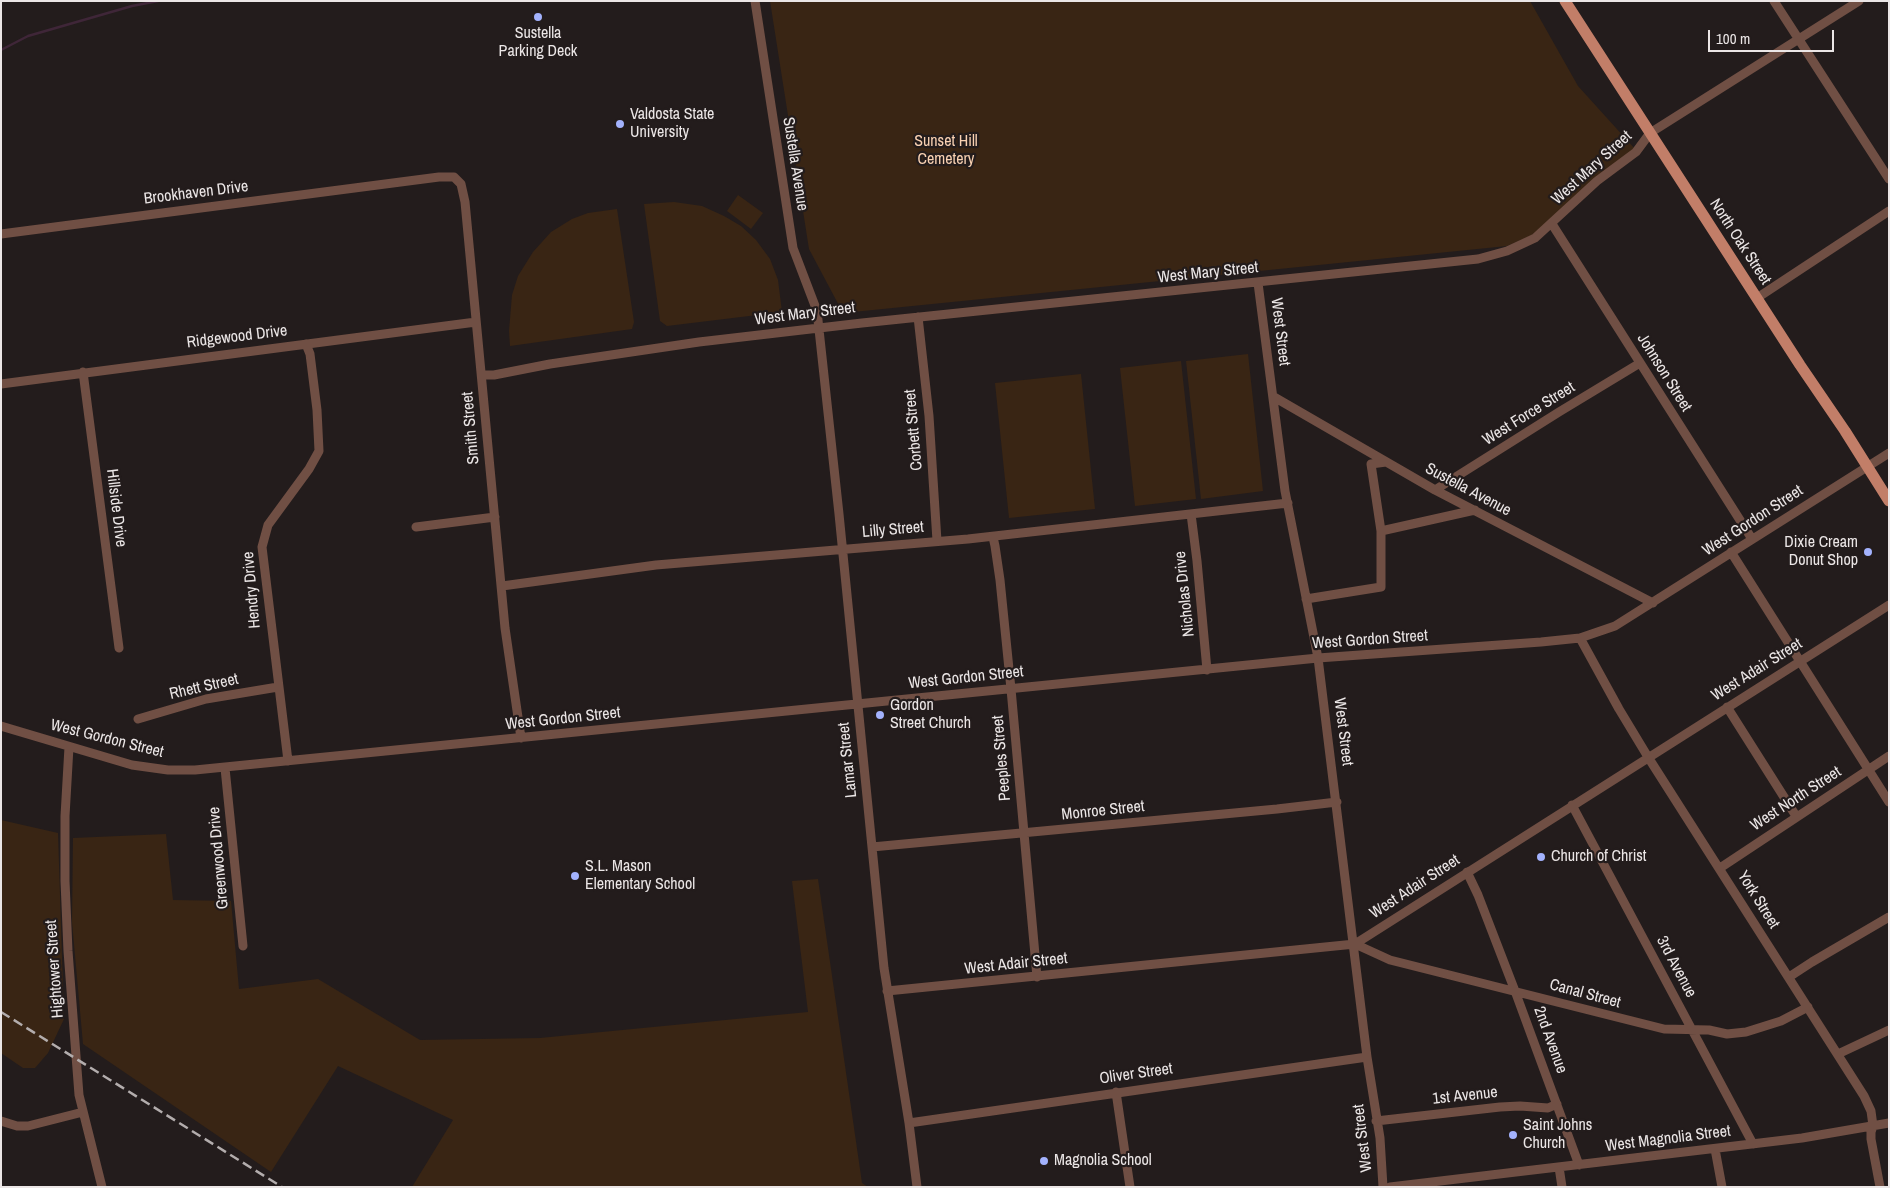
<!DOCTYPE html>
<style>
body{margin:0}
#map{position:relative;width:1890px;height:1188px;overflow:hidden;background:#231c1c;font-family:"Archivo Narrow",sans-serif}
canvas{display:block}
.frame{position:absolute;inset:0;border:2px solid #ebe6e6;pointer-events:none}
.scale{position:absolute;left:1708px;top:30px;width:126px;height:22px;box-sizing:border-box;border:2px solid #ebe6e6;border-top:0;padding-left:6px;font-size:15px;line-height:18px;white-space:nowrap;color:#ebe6e6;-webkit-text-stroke:4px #231c1c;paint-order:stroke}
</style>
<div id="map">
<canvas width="1890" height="1188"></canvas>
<div class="frame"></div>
<div class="scale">100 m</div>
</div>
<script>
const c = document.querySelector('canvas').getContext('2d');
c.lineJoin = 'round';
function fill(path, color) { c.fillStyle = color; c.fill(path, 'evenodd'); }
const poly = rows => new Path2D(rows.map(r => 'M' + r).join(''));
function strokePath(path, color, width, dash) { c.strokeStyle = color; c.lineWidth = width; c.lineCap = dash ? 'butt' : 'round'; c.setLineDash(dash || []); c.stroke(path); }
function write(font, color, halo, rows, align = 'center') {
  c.font = font + ' "Archivo Narrow",sans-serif'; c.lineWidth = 4.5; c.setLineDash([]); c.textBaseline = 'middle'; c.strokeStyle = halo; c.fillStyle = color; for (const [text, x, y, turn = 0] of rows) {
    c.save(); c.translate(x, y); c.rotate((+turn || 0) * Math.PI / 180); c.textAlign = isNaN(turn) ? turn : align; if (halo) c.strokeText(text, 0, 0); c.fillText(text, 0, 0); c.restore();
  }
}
fill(poly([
 [770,1,1530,1,1578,86,1635,149,1532,235,1507,246,843,313,809,249],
 [738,195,763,213,751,229,727,211],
 [674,202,702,206,724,216,741,226,756,240,770,259,778,280,782,312,667,326,660,321,644,204],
 [617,209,634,322,632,329,510,346,509,331,512,295,518,276,533,252,551,232,572,219,588,213],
 [1248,354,1263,491,1201,499,1186,361],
 [1181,361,1196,499,1135,506,1120,368],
 [1081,374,1095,509,1009,518,995,383],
 [1,820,58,833,64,1019,48,1053,35,1068,23,1068,1,1053],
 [166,834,173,900,231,901,239,989,318,979,420,1040,540,1038,808,1012,792,881,818,879,862,1183,868,1187,412,1187,453,1120,338,1066,271,1172,83,1044,72,922,73,838]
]), '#392514');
strokePath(poly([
 [1,50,28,36,132,6,158,1]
]), '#3f2638', 2.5);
strokePath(poly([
 [755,1,793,248,817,311,839,514,884,968,909,1123,917,1187],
 [1774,1,1889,179],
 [1552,224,1752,539],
 [1,234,439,177,454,177,461,184,465,202,505,628,521,738],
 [1258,283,1285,491,1318,658,1367,1057,1380,1138,1383,1187],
 [1757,298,1889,211],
 [918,317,929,416,937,541],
 [83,372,119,648],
 [482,375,494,375,550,364,699,342,862,323,1478,259,1507,251,1535,238,1597,181,1636,152,1650,133,1859,1],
 [1,384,476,322],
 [1274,397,1435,490,1653,603],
 [1435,490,1559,412,1640,363],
 [1191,514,1197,561,1207,670],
 [416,527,495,517],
 [1381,531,1475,510],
 [993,537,995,546,1000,580,1011,689,1037,977],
 [1731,552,1889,802],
 [502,586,656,565,968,539,1288,503],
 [1306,599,1381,587,1381,531,1371,464,1386,462],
 [1580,638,1619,709,1648,757,1864,1096,1871,1111,1873,1126,1871,1132,1871,1139,1880,1187],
 [1727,707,1796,816],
 [138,719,206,699,278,687],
 [1,726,132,765,168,770,195,770,1318,658,1541,642,1580,638,1615,626,1889,453],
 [69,747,65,816,65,881,68,951,79,1095,102,1187],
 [288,761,262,547,268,525,309,469,319,451,317,410,310,354,306,344],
 [225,768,243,946],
 [1572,805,1753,1144],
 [872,847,1277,809,1337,802],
 [1720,868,1889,756],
 [1467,872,1478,895,1515,991,1579,1165],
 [1355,944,1390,960,1664,1029,1709,1030,1727,1034,1746,1032,1781,1021,1808,1007],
 [1789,977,1812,962,1889,917],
 [887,991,1355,944,1889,605],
 [1838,1054,1889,1030],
 [1116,1092,1130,1187],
 [1,1121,17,1126,28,1126,83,1112],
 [1376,1121,1500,1107,1520,1106,1548,1108,1557,1104],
 [909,1123,1367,1057],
 [1715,1149,1722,1187],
 [1559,1167,1562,1187],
 [1390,1187,1802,1138,1889,1123]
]), '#704f44', 9);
strokePath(poly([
 [1565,1,1800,365,1845,431,1889,501]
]), '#c27e68', 11);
strokePath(poly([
 [1,1012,282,1187]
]), '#b3adad', 2.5, [10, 5]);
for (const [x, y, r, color] of [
 [538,17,5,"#a3b2fd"],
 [620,124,5,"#a3b2fd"],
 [1868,552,5,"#a3b2fd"],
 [880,715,5,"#a3b2fd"],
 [1541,857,5,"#a3b2fd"],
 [575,876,5,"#a3b2fd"],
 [1513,1135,5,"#a3b2fd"],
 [1044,1161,5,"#a3b2fd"]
]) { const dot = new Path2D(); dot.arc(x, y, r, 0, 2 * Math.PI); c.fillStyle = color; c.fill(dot); strokePath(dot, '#231c1c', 2); }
write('16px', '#ebe6e6', '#231c1c', [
 ["Sustella",538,34,"center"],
 ["Parking Deck",538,52,"center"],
 ["Valdosta State",630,115],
 ["University",630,133],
 ["Dixie Cream",1858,543,"right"],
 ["Donut Shop",1858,561,"right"],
 ["Gordon",890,706],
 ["Street Church",890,724],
 ["Church of Christ",1551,857],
 ["S.L. Mason",585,867],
 ["Elementary School",585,885],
 ["Saint Johns",1523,1126],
 ["Church",1523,1144],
 ["Magnolia School",1054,1161]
], 'left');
write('16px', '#f9d1b2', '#231c1c', [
 ["Sunset Hill",946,142],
 ["Cemetery",946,160]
]);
write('16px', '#ebe6e6', '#231c1c', [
 ["Sustella Avenue",795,164,81],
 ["West Mary Street",1592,168,-42],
 ["Brookhaven Drive",196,193,-7],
 ["North Oak Street",1740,242,57],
 ["West Mary Street",1208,273,-6],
 ["West Mary Street",805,314,-7],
 ["West Street",1280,332,83],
 ["Ridgewood Drive",237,337,-7],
 ["Johnson Street",1664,373,58],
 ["West Force Street",1529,414,-32],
 ["Smith Street",471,428,-95],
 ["Corbett Street",914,430,-95],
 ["Sustella Avenue",1468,490,28],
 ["Hillside Drive",116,508,83],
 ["West Gordon Street",1753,521,-33],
 ["Lilly Street",893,530,-5],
 ["Hendry Drive",252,590,-95],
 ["Nicholas Drive",1185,594,-96],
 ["West Gordon Street",1370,640,-4],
 ["West Adair Street",1757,670,-32],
 ["West Gordon Street",966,678,-6],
 ["Rhett Street",204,687,-13],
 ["West Gordon Street",563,719,-6],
 ["West Street",1343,732,83],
 ["West Gordon Street",107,739,14],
 ["Peeples Street",1002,758,-95],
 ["Lamar Street",848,760,-96],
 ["West North Street",1796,799,-33],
 ["Monroe Street",1103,811,-6],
 ["Greenwood Drive",219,858,-95],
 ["West Adair Street",1415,887,-33],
 ["York Street",1758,900,58],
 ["West Adair Street",1016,964,-6],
 ["3rd Avenue",1676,967,62],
 ["Hightower Street",55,969,-94],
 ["Canal Street",1585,994,15],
 ["2nd Avenue",1550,1040,70],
 ["Oliver Street",1136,1074,-8],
 ["1st Avenue",1465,1096,-6],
 ["West Street",1363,1138,-97],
 ["West Magnolia Street",1668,1139,-7]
]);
</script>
